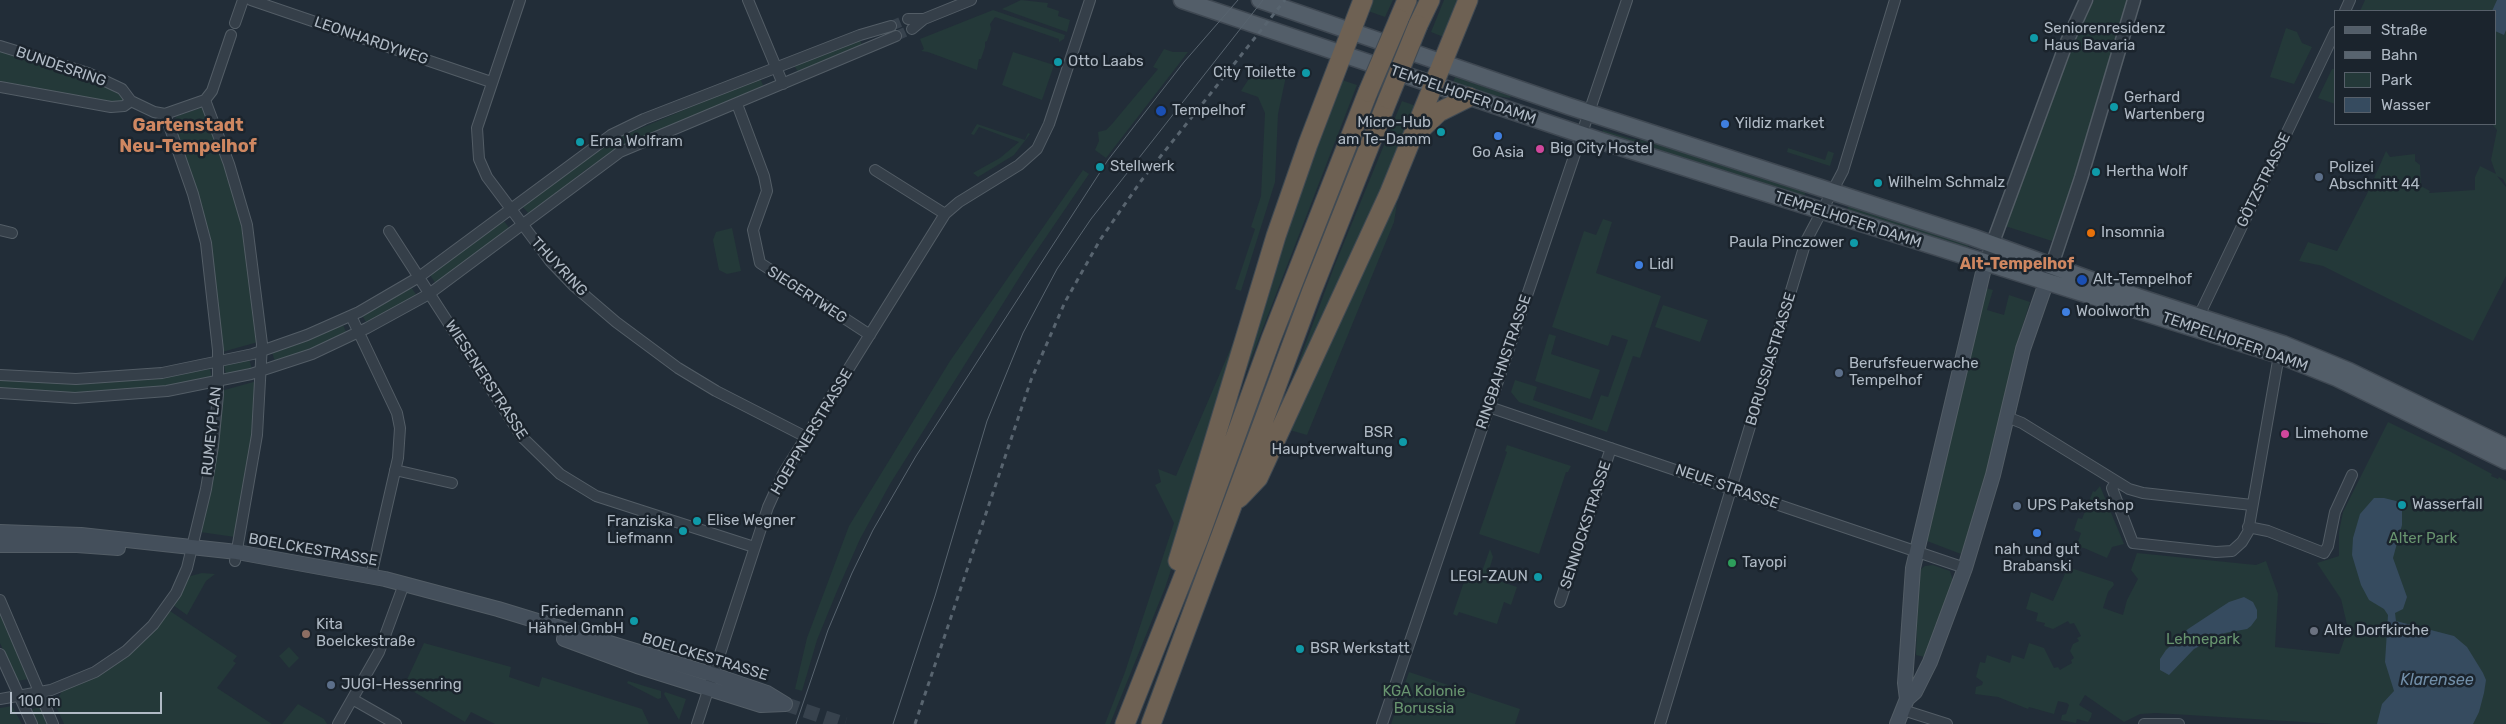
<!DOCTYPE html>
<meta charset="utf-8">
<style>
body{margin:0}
#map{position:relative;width:2506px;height:724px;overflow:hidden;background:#222d38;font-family:Rubik,sans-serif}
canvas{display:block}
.legend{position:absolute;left:2334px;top:10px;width:162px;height:115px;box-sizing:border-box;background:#1b242d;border:1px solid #57606a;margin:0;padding:6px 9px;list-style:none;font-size:15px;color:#b0bac5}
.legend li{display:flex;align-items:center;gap:10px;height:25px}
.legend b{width:25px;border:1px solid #57606a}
.scale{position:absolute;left:10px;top:692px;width:152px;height:22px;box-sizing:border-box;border:2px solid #b0bac5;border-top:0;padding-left:6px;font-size:15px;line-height:18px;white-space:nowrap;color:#b0bac5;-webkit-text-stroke:4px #1b242d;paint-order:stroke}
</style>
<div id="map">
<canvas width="2506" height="724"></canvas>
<ul class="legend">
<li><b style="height:6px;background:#535e69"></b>Straße</li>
<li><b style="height:6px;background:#58646f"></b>Bahn</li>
<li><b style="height:14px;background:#243939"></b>Park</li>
<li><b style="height:14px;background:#364b5f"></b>Wasser</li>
</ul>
<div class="scale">100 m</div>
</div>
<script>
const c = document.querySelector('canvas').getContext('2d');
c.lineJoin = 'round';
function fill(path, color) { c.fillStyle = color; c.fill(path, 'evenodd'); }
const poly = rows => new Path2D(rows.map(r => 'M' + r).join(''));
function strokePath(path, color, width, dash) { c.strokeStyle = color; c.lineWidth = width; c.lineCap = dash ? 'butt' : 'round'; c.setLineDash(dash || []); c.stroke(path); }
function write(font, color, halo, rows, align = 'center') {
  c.font = font + ' Rubik,sans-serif'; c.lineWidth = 5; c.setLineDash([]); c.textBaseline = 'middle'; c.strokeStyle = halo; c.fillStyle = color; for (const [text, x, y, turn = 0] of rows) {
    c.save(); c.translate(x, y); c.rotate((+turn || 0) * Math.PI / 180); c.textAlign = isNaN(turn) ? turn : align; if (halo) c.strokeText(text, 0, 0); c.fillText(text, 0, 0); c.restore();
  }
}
fill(poly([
 [1021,0,1048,3,1047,7,1059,11,1058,16,1070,20,1067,32,1002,9],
 [1372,0,1393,0,1385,17,1368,11],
 [1444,0,1461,0,1446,38,1431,32],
 [2094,0,2127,0,2073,181,2052,241,2005,226,2071,51],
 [2365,0,2506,0,2506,185,2503,179,2497,176,2506,187,2506,276,2473,341,2323,266,2299,261,2308,242,2337,251,2369,190,2386,151,2390,157,2415,154,2415,161,2420,165,2421,186,2430,191,2429,193,2475,190,2475,177,2480,166,2496,174,2491,160,2497,130,2492,124,2495,124,2495,11,2360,11],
 [993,10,1065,35,1064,39,1059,42,1059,39,995,17,990,24,991,29,987,41,985,42,985,47,981,59,979,59,977,70,928,52,921,51,924,49,920,39],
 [2286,28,2297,32,2302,43,2312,47,2294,84,2270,77],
 [860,39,863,48,799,74,794,65],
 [0,48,84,75,123,93,124,101,116,104,0,83],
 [1164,49,1173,52,1188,52,1106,158,1095,150,1099,141,1098,132,1106,130,1112,124,1158,69,1153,67],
 [1013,52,1054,65,1042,100,1002,85],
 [1262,69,1286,76,1278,114,1275,182,1241,291,1235,289,1255,229,1251,227,1261,196,1265,113,1258,97,1241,91,1250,77],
 [2332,69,2335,69,2335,104,2318,98],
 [1455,77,1511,96,1510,98,1491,95,1453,83],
 [760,78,764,88,633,141,588,168,529,214,522,206,600,147,615,139],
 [1339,79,1357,85,1230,413,1252,332],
 [1402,101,1419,107,1278,418,1334,267],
 [201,108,206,111,237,204,246,245,258,342,222,352,217,301,172,123,177,116],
 [977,124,1025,140,1028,133,1030,134,1014,155,978,177,973,173,1000,158,1019,142,979,127,974,135,971,134],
 [1603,130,1632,139,1649,141,1806,192,1803,198,1602,134],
 [1788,148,1825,160,1828,151,1834,153,1830,166,1787,152],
 [1083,170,1089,174,1029,262,890,484,860,539,837,591,817,640,802,691,795,689,807,638,849,526,950,361],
 [1397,203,1394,222,1307,435,1286,429,1364,263],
 [1849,205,1969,244,1967,251,1846,212],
 [1603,219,1612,222,1596,273,1661,296,1640,358,1633,356,1607,432,1519,402,1511,392,1515,380,1534,386,1537,387,1533,400,1592,420,1601,395,1608,397,1628,340,1612,335,1608,346,1552,327,1584,231,1596,235],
 [504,221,510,229,436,284,430,275],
 [732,228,741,271,727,274,719,270,713,240,716,232],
 [411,287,417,296,367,324,362,315],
 [1986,288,1993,290,1987,310,2004,315,2009,295,2030,302,2018,340,1983,487,1961,554,1927,541],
 [1245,305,1247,305,1185,527,1165,588,1110,724,1105,724,1125,672,1174,523,1155,485,1161,482,1158,469,1176,476,1233,343],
 [1663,305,1708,320,1700,342,1655,327],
 [343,325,347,334,275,362,272,352],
 [1549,334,1556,336,1551,354,1600,370,1590,399,1535,381],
 [249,359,252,369,226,375,224,365],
 [210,369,212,379,177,386,75,394,0,389,0,379,75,384,111,382,157,378],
 [257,381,254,426,235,537,200,532,221,391],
 [2388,422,2451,452,2492,474,2491,476,2498,479,2499,477,2506,481,2506,724,2335,724,2156,713,2140,714,2124,722,2085,695,2079,705,2092,713,2091,717,2088,722,2077,719,2076,723,2061,720,2062,715,2066,714,2069,705,2067,703,2058,701,2054,714,2029,707,2028,709,1998,697,1975,694,1976,687,1982,685,1983,682,1976,677,1980,662,1985,663,1987,655,2010,663,2012,655,2024,659,2029,643,2044,648,2054,668,2058,667,2060,670,2072,663,2071,660,2074,658,2070,651,2073,644,2079,641,2077,638,2081,636,2074,623,2070,624,2068,621,2053,629,2044,626,2045,623,2036,621,2038,613,2026,609,2031,592,2053,601,2068,567,2113,582,2114,585,2108,592,2103,608,2123,615,2127,600,2138,579,2131,570,2137,553,2256,565,2266,561,2278,594,2275,647,2339,654,2348,629,2341,599,2317,563,2339,556,2339,532,2343,512],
 [1507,445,1571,466,1568,472,1566,472,1539,554,1479,534,1507,452,1505,451],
 [2100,486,2124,544,2112,547,2107,558,2084,548,2076,547,2081,533,2074,530,2078,518,2082,519,2093,491,2095,492],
 [1490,549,1493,557,1487,577,1517,587,1511,605,1504,602,1497,624,1459,612,1457,616,1453,614,1467,573,1480,577],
 [1933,565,1950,571,1953,581,1925,657,1916,655,1918,587,1921,569,1925,566],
 [202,573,215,574,206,581,187,615,173,605,187,577],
 [0,611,29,679,17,681,0,643],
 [170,611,237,656,233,661,236,663,217,688,272,724,64,724,55,704,62,691,92,679,128,656],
 [424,643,511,667,509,677,539,687,542,677,642,709,649,724,495,724,471,712,465,722,404,686],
 [289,647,299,658,289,668,279,656],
 [1409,672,1520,709,1515,724,1391,724],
 [628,681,661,691,661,698,658,699,627,683],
 [665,692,686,699,679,720,664,694],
 [298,704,324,719,327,724,282,724],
 [12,706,22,724,0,724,0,708],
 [41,706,49,724,37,724,30,710]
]), '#243939');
fill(poly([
 [2497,0,2506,0,2506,30,2504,35,2495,31,2495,11,2492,11],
 [2374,498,2384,498,2396,501,2400,505,2402,511,2402,525,2393,558,2407,597,2403,609,2395,613,2396,621,2454,636,2467,647,2483,673,2486,680,2484,693,2479,712,2473,724,2377,724,2382,704,2394,691,2385,662,2388,615,2384,609,2369,600,2361,585,2352,555,2353,538,2360,514],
 [2244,597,2253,602,2257,610,2257,618,2251,626,2247,629,2225,633,2194,649,2169,675,2160,670,2160,659,2166,650,2188,629,2229,602]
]), '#364b5f');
strokePath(poly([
 [891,26,908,19],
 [896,36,912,29]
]), '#37424d', 10, [10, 5]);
strokePath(poly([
 [785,704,845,724]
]), '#37424d', 14, [14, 7]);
const minor = poly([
 [251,0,491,82],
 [520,0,477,128,479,159,487,177,550,261,574,286,616,322,678,368,716,391,806,437],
 [748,0,783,84],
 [2345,11,2350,0],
 [908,19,924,19],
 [235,23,243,0],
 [912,29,924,19,971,0],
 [0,46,88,73,122,89,131,101,124,106,111,107,0,87],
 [205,100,229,164,247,225,262,344,257,435,235,561],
 [131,101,154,112,165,114],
 [737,104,764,176,767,191,753,230,760,263,870,335],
 [165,114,205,100,212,91,231,35],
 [875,170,945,214],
 [0,230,12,233],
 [389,231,522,437,560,474,596,496,754,547],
 [351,316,397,413,400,428,398,458,371,576],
 [2197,320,2335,32],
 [0,375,76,379,162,373,253,354,307,335,359,312,419,277,611,135,644,119,860,35,891,26],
 [0,393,75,398,167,391,251,374,312,354,367,328,429,294,620,152,896,36],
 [1489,407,1965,568],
 [2007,417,2022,423,2129,489,2143,493,2252,505],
 [395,470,452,483],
 [2116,482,2112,488,2133,543,2216,552,2232,551,2242,542,2248,532,2279,355],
 [2248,527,2268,531,2324,553,2328,546,2335,512,2352,475],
 [0,600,53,724],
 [1560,602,1611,448],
 [0,654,32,724],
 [0,699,51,690,95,672,126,651,153,625,176,593,187,568,206,489,213,446,218,395,218,350,206,243,193,194,165,114],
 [354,700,396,724],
 [1903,710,1947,724],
 [338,724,379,652,404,584],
 [697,724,768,507,783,474,945,214,959,202,1019,165,1037,149,1049,124,1090,0],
 [1382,724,1627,0],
 [1660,724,1806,241,1843,171,1895,0],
 [2144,724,2179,724]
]);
const tertiary = poly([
 [1985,264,2066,44,2086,0],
 [2049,274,2081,178,2134,0]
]);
const secondary = poly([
 [0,532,81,535,237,552,385,579,498,609,714,675,767,693,785,704],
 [0,545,77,545,118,548],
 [564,639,637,666,761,705,785,704],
 [1907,699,1915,692,1930,662,1965,568,1993,475,2023,349,2046,283],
 [1897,724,1907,699,1905,683,1913,568,1985,264]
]);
const primary = poly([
 [1182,0,1601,141,2279,355,2337,378,2506,461],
 [1260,0,1568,106,1972,237,2138,297,2283,344,2349,371,2506,447]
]);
const motorway = poly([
 [1399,19,1407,0],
 [1418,25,1430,0],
 [1420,130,1439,112,1469,97],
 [1239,498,1258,478,1389,194,1468,0],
 [1178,561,1276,236,1308,144,1363,0],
 [1125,724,1198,540,1271,339,1368,92],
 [1151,724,1311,293,1388,99]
]);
strokePath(minor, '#535d66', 12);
strokePath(tertiary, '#535d66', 15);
strokePath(secondary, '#535d66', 16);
strokePath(primary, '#3f4852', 19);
strokePath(motorway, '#404a53', 21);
strokePath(minor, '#353f49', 10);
strokePath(tertiary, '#353f49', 12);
strokePath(secondary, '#444f5b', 14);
strokePath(primary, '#535e69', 16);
strokePath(motorway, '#6e6153', 19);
strokePath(poly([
 [796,724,828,630,852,573,873,530,916,456,1108,160,1184,62,1238,0],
 [893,724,935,596,987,421,1023,333,1057,269,1091,219,1263,0]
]), '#58646f', 1);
strokePath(poly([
 [915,724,1031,380,1065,302,1100,240,1141,181,1285,0]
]), '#58646f', 3, [5, 5]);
const motorwayBridge = poly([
 [1368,92,1399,19],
 [1388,99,1418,25]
]);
strokePath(motorwayBridge, '#404a53', 21, []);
strokePath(motorwayBridge, '#6e6153', 19);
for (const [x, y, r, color] of [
 [2034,38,5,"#0f9aa8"],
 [1058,62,5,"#0f9aa8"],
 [1306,73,5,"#0f9aa8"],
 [2114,107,5,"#0f9aa8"],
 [1161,111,6,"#1a4fb4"],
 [1725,124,5,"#3f7fe0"],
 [1441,132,5,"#0f9aa8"],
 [1498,136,5,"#3f7fe0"],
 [580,142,5,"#0f9aa8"],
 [1540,149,5,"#d1479c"],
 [1100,167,5,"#0f9aa8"],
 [2096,172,5,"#0f9aa8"],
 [2319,177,5,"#5c6f8a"],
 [1878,183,5,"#0f9aa8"],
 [2091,233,5,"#e8710a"],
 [1854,243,5,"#0f9aa8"],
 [1639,265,5,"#3f7fe0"],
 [2082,280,6,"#1a4fb4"],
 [2066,312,5,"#3f7fe0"],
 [1839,373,5,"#5c6f8a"],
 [2285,434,5,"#d1479c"],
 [1403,442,5,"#0f9aa8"],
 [2402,505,5,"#0f9aa8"],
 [2017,506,5,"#5c6f8a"],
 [697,521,5,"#0f9aa8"],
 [683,531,5,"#0f9aa8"],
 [2037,533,5,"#3f7fe0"],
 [1732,563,5,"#2e9e5b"],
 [1538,577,5,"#0f9aa8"],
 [634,621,5,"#0f9aa8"],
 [2314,631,5,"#6b7280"],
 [306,634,5,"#8d6e63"],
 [1300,649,5,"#0f9aa8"],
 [331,685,5,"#5c6f8a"]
]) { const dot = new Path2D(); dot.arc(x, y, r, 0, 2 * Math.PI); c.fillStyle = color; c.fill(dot); strokePath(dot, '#1b242d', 2); }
write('15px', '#b0bac5', '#1b242d', [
 ["Seniorenresidenz",2044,29],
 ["Haus Bavaria",2044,46],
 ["Otto Laabs",1068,62],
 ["City Toilette",1296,73,"right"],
 ["Gerhard",2124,98],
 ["Wartenberg",2124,115],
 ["Tempelhof",1172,111],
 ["Micro-Hub",1431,123,"right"],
 ["am Te-Damm",1431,140,"right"],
 ["Yildiz market",1735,124],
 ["Erna Wolfram",590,142],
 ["Big City Hostel",1550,149],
 ["Go Asia",1498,153,"center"],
 ["Stellwerk",1110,167],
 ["Polizei",2329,168],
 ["Abschnitt 44",2329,185],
 ["Hertha Wolf",2106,172],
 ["Wilhelm Schmalz",1888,183],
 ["Insomnia",2101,233],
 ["Paula Pinczower",1844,243,"right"],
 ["Lidl",1649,265],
 ["Alt-Tempelhof",2093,280],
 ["Woolworth",2076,312],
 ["Berufsfeuerwache",1849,364],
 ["Tempelhof",1849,381],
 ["BSR",1393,433,"right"],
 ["Hauptverwaltung",1393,450,"right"],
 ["Limehome",2295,434],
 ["Wasserfall",2412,505],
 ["UPS Paketshop",2027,506],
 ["Elise Wegner",707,521],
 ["Franziska",673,522,"right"],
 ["Liefmann",673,539,"right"],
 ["nah und gut",2037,550,"center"],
 ["Brabanski",2037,567,"center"],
 ["Tayopi",1742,563],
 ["LEGI-ZAUN",1528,577,"right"],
 ["Friedemann",624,612,"right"],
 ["Hähnel GmbH",624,629,"right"],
 ["Kita",316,625],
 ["Boelckestraße",316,642],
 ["Alte Dorfkirche",2324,631],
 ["BSR Werkstatt",1310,649],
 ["JUGI-Hessenring",341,685]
], 'left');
write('15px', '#b0bac5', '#1b242d', [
 ["LEONHARDYWEG",371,41,19],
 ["BUNDESRING",61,67,19],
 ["TEMPELHOFER DAMM",1463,95,19],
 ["GÖTZSTRASSE",2264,180,-64],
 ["TEMPELHOFER DAMM",1848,220,18],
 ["THUYRING",559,267,47],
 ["SIEGERTWEG",807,295,33],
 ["TEMPELHOFER DAMM",2235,342,19],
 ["BORUSSIASTRASSE",1771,359,-73],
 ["RINGBAHNSTRASSE",1504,362,-71],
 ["WIESENERSTRASSE",486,380,57],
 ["RUMEYPLAN",212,431,-84],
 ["HOEPPNERSTRASSE",812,432,-59],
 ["NEUE STRASSE",1727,487,19],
 ["SENNOCKSTRASSE",1586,525,-72],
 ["BOELCKESTRASSE",313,550,10],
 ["BOELCKESTRASSE",705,657,17]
]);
write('15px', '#68956f', '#1b242d', [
 ["Alter Park",2423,539],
 ["Lehnepark",2203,640],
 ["KGA Kolonie",1424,692],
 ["Borussia",1424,709]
]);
write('bold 16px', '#cf8761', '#1b242d', [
 ["Alt-Tempelhof",2017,264]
]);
write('italic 16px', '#718ea8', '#1b242d', [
 ["Klarensee",2437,680]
]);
write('bold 18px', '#cf8761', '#1b242d', [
 ["Gartenstadt",188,126],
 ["Neu-Tempelhof",188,147]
]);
</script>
